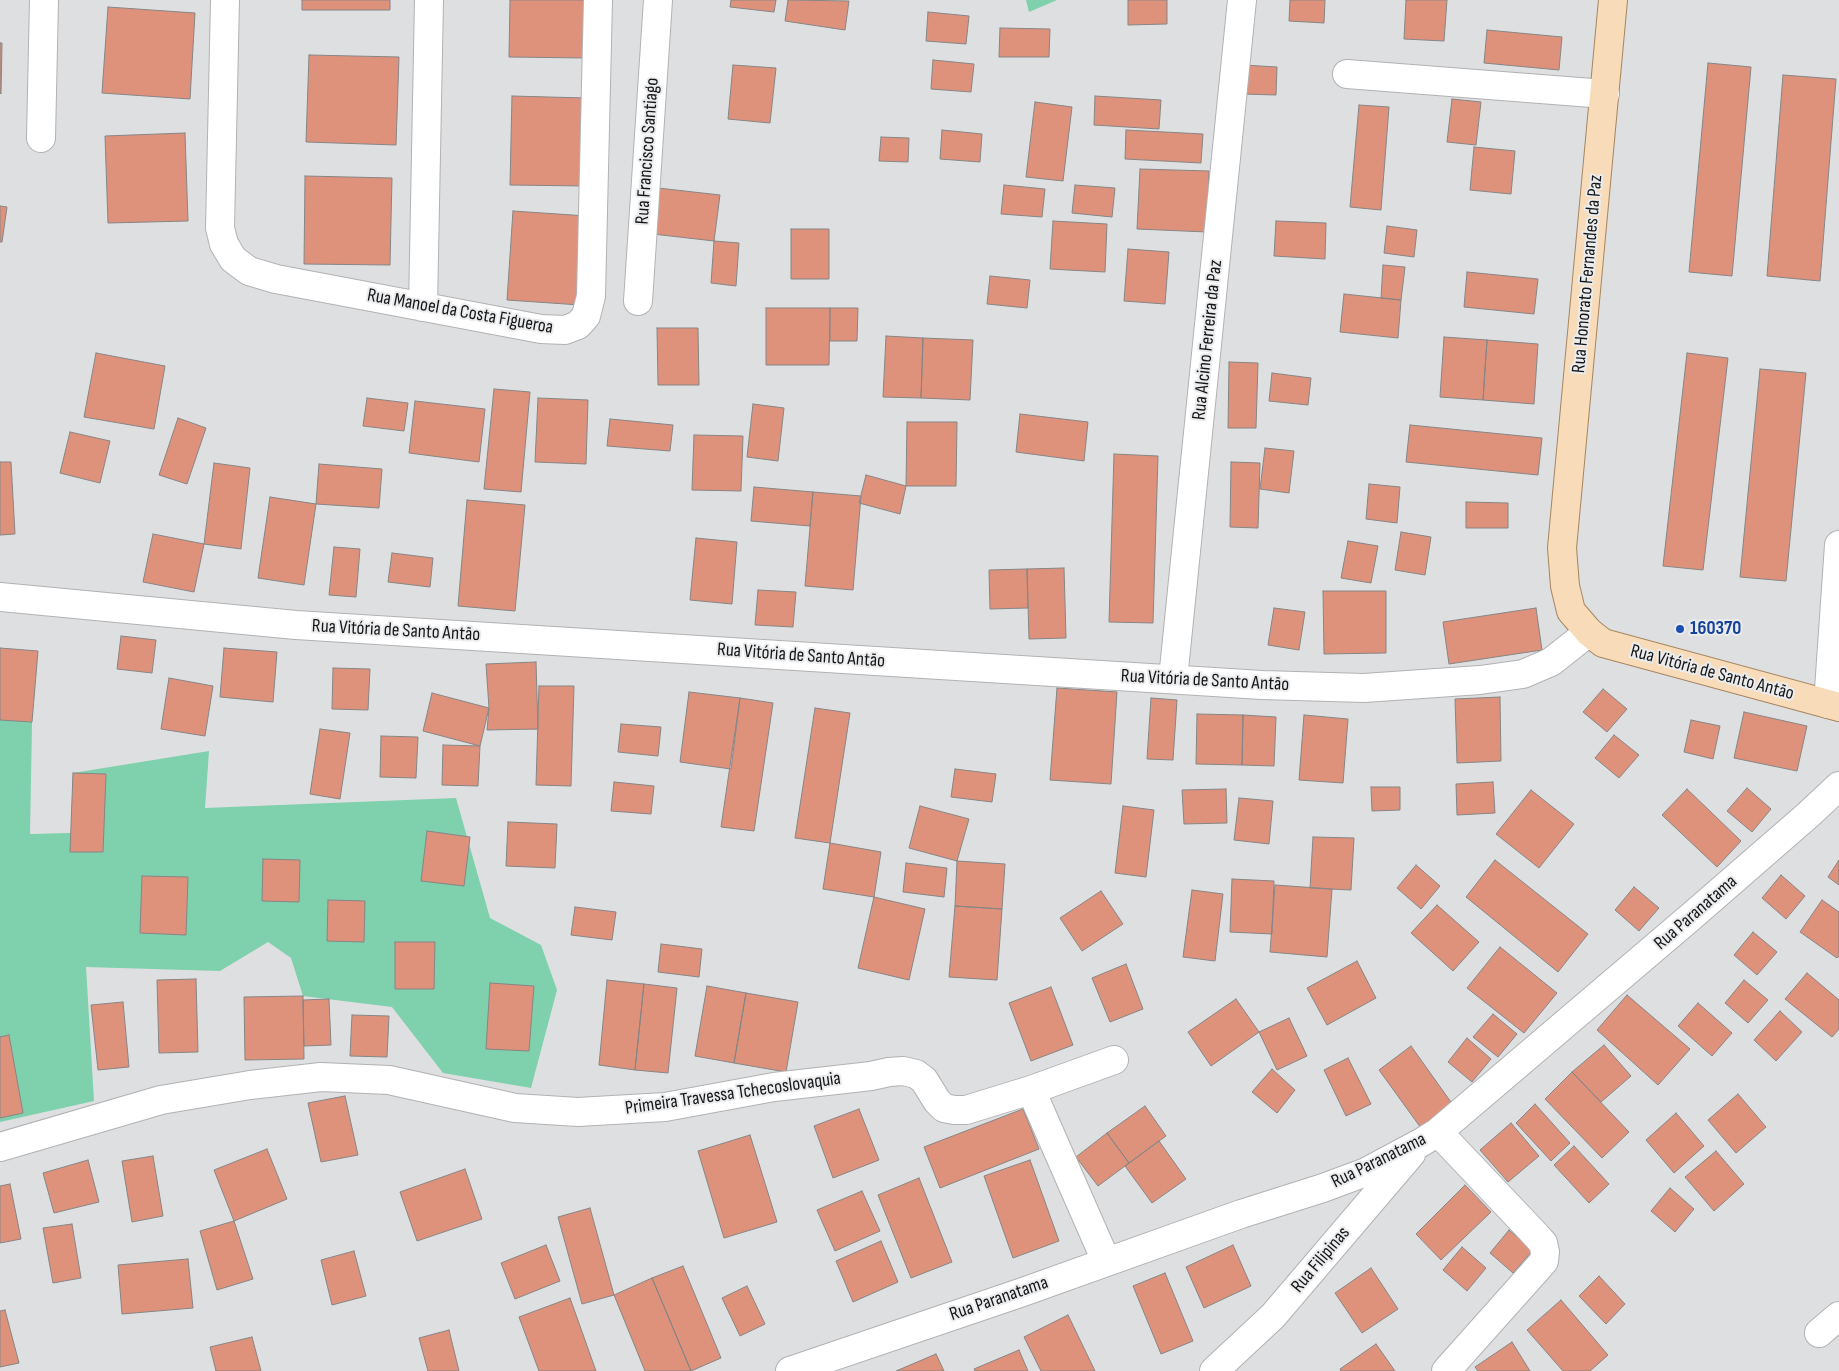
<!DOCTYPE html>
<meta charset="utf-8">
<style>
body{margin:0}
canvas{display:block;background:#dedfe1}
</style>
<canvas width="1839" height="1371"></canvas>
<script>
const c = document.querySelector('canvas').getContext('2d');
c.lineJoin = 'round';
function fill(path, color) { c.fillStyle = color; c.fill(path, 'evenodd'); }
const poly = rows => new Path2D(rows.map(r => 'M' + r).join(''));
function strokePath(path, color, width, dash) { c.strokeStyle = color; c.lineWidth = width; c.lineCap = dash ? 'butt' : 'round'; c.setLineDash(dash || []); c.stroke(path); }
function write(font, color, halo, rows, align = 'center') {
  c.font = font + ' "Sofia Sans Condensed",sans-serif'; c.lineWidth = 4; c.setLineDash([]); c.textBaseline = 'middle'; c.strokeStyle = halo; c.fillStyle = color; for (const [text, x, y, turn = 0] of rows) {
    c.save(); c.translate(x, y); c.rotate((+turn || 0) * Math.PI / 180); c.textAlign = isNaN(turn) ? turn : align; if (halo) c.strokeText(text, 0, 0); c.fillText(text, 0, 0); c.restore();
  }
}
fill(poly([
 [1026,0,1057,0,1029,12],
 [0,720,32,722,30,834,71,833,73,773,209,751,205,808,456,798,490,918,541,945,557,990,531,1088,443,1073,392,1007,303,996,291,958,268,942,220,971,86,967,94,1101,0,1122]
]), '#7fd0ad');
const building = poly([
 [302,0,390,0,390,10,302,10,302,0],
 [510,0,586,0,585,58,509,57,510,0],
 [731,0,776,0,774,12,730,7,731,0],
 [788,0,849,1,845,30,785,21,788,0],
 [1128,0,1167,0,1167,24,1128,25,1128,0],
 [1290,0,1325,0,1324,23,1289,21,1290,0],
 [1406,0,1447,0,1444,41,1404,39,1406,0],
 [108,7,195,13,190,99,102,93,108,7],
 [928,12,969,16,966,44,926,41,928,12],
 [1000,28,1050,29,1049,57,999,57,1000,28],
 [1487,30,1562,37,1559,70,1484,63,1487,30],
 [0,43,2,43,1,94,0,93,0,43],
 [309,55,399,57,396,145,306,142,309,55],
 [933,60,974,64,971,92,931,89,933,60],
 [1708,63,1751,67,1732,276,1689,272,1708,63],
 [733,65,776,68,770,123,728,119,733,65],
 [1243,65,1277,67,1276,95,1242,94,1243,65],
 [1783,75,1836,79,1820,281,1767,276,1783,75],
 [512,96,586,98,585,186,510,185,512,96],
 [1095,96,1161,100,1159,129,1094,125,1095,96],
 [1452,99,1481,102,1476,145,1447,142,1452,99],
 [1035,102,1072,107,1063,181,1026,177,1035,102],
 [1359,105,1389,107,1381,210,1350,207,1359,105],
 [942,130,982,134,980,162,940,159,942,130],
 [1126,130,1203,134,1201,163,1125,159,1126,130],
 [185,133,188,221,108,223,105,136,185,133],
 [881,137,909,138,908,162,879,161,881,137],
 [1474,147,1515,151,1511,194,1470,190,1474,147],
 [1140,169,1209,171,1207,232,1137,229,1140,169],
 [305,176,392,178,390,265,304,264,305,176],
 [1004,185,1045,189,1042,217,1001,214,1004,185],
 [1075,185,1115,188,1112,217,1072,213,1075,185],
 [658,188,720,195,714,241,653,234,658,188],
 [0,206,7,207,2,242,0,242,0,206],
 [513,211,587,216,580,305,507,300,513,211],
 [1053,221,1107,224,1105,272,1050,269,1053,221],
 [1276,221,1326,223,1325,259,1274,256,1276,221],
 [1387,226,1417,230,1414,257,1384,253,1387,226],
 [791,229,829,229,829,279,791,279,791,229],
 [714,241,739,243,736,286,711,283,714,241],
 [1128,249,1169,252,1165,304,1124,301,1128,249],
 [1383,265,1405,267,1401,300,1381,298,1383,265],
 [1467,272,1538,279,1534,314,1464,307,1467,272],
 [990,276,1030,280,1027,308,987,304,990,276],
 [1344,294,1401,300,1398,338,1340,332,1344,294],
 [766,308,830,308,829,365,766,365,766,308],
 [830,308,858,308,857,341,830,341,830,308],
 [657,328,698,328,699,385,658,385,657,328],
 [886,336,923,338,921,398,883,397,886,336],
 [1444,337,1487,340,1483,400,1440,397,1444,337],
 [923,338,973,340,970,400,921,398,923,338],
 [1487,340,1538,344,1534,404,1483,400,1487,340],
 [96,353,165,366,154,429,84,417,96,353],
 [1687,353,1728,358,1703,570,1663,566,1687,353],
 [1229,362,1258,363,1256,428,1228,428,1229,362],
 [1760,369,1806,373,1786,581,1740,577,1760,369],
 [1272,373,1311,378,1308,405,1269,401,1272,373],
 [494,389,530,392,521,492,484,489,494,389],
 [367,398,408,403,404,431,363,426,367,398],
 [538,398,588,400,586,464,535,462,538,398],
 [415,401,485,409,479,462,409,453,415,401],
 [753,404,784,408,778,461,747,457,753,404],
 [1020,414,1088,422,1084,461,1016,452,1020,414],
 [178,418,206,428,187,484,159,475,178,418],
 [610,419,673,425,670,451,607,446,610,419],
 [907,422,957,422,956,486,906,486,907,422],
 [1410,425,1542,438,1538,475,1406,462,1410,425],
 [70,432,110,441,100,483,60,473,70,432],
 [694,435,743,436,741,491,692,490,694,435],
 [1265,448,1294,451,1289,493,1260,489,1265,448],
 [1114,454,1158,456,1153,623,1109,622,1114,454],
 [0,462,11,462,15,534,0,535,0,462],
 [1231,462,1260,463,1258,528,1230,527,1231,462],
 [214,463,250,468,241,549,204,544,214,463],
 [319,464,382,469,379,508,316,504,319,464],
 [866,475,906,486,900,514,859,503,866,475],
 [1369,484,1400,487,1397,523,1366,519,1369,484],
 [754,487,813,492,810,526,751,521,754,487],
 [813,492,861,496,853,590,805,586,813,492],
 [270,497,316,504,304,585,258,578,270,497],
 [467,500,525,505,515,611,458,606,467,500],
 [1466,502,1508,503,1508,528,1466,528,1466,502],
 [1401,532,1431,537,1425,575,1395,570,1401,532],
 [153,534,204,544,194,592,143,582,153,534],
 [696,538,737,542,732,604,690,600,696,538],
 [1348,541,1378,546,1371,583,1341,578,1348,541],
 [334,547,360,549,356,597,329,595,334,547],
 [392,553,433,558,430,587,388,582,392,553],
 [1064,568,1066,638,1029,639,1027,569,1064,568],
 [1027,569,1028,608,990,609,989,570,1027,569],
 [758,590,796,592,793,627,755,625,758,590],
 [1323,591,1386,591,1386,653,1324,654,1323,591],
 [1274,608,1305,612,1299,650,1268,645,1274,608],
 [1536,608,1542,650,1449,664,1443,622,1536,608],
 [121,636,156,640,152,673,117,669,121,636],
 [0,648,38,651,32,722,0,720,0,648],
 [224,648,277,652,273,702,220,697,224,648],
 [536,662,538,729,487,730,489,708,486,664,536,662],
 [333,668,370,669,368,710,332,709,333,668],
 [169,678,213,686,205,736,161,729,169,678],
 [539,686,574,686,571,786,536,785,539,686],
 [1057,688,1117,692,1111,784,1050,780,1057,688],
 [1603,689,1627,709,1607,732,1583,712,1603,689],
 [689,692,740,698,731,769,680,762,689,692],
 [432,693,489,708,480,746,423,731,432,693],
 [1500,697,1501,761,1457,763,1455,699,1500,697],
 [740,698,773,703,754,831,721,827,740,698],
 [1151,698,1177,700,1173,760,1147,759,1151,698],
 [815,708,850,713,830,843,795,838,815,708],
 [1744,712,1807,726,1797,771,1734,758,1744,712],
 [1197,714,1243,715,1242,765,1196,764,1197,714],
 [1243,715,1276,717,1274,766,1242,765,1243,715],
 [1304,715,1348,719,1343,783,1299,780,1304,715],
 [1691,720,1720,726,1713,759,1684,752,1691,720],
 [621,724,661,727,658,756,618,752,621,724],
 [320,729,350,733,340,799,310,794,320,729],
 [1614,735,1639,755,1619,778,1595,758,1614,735],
 [381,736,418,737,416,778,380,777,381,736],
 [443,745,480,746,478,786,442,785,443,745],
 [955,769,996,774,992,802,951,797,955,769],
 [73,773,106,774,103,852,70,852,73,773],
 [614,782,654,786,651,814,611,811,614,782],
 [1493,782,1495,813,1457,815,1456,784,1493,782],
 [1371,787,1400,787,1400,810,1372,811,1371,787],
 [1747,788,1771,809,1752,832,1727,811,1747,788],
 [1226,789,1227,823,1184,824,1182,790,1226,789],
 [1687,789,1741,841,1717,867,1662,815,1687,789],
 [1531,790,1574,824,1539,868,1496,834,1531,790],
 [1239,798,1273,801,1269,844,1234,840,1239,798],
 [920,806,969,819,957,861,909,848,920,806],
 [1123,806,1154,810,1146,877,1115,873,1123,806],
 [508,822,557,824,555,868,506,866,508,822],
 [427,831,470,837,464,886,421,881,427,831],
 [1313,837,1354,838,1351,890,1310,888,1313,837],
 [830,843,881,852,874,897,823,889,830,843],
 [263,859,300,860,299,902,262,901,263,859],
 [1495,860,1588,934,1558,972,1466,897,1495,860],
 [1839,860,1839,885,1828,877,1839,860],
 [957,861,1005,864,1002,909,955,906,957,861],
 [906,863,947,868,944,897,903,892,906,863],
 [1416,865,1440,886,1421,909,1397,888,1416,865],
 [1781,875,1805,896,1786,919,1762,898,1781,875],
 [142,876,188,877,186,935,140,933,142,876],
 [1232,879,1274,881,1272,934,1230,932,1232,879],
 [1275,885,1332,889,1327,957,1270,952,1275,885],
 [1634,887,1659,908,1639,931,1615,910,1634,887],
 [1192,890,1223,894,1215,961,1183,957,1192,890],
 [1101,891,1123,924,1082,951,1060,918,1101,891],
 [874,897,925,909,909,980,858,968,874,897],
 [328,900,365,901,364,942,327,941,328,900],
 [1822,900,1839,912,1839,956,1837,958,1800,932,1822,900],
 [1437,905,1479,942,1453,971,1411,933,1437,905],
 [955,906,1002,909,997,980,949,977,955,906],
 [575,907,616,912,612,940,571,935,575,907],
 [1753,932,1777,952,1757,975,1734,955,1753,932],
 [395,942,435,942,434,989,395,989,395,942],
 [661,944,702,949,699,977,658,972,661,944],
 [1500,947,1557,993,1524,1033,1467,988,1500,947],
 [1357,961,1376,998,1327,1025,1307,988,1357,961],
 [1126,964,1143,1009,1110,1022,1092,978,1126,964],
 [1807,973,1839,1000,1839,1029,1832,1037,1785,999,1807,973],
 [196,979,198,1052,159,1053,157,980,196,979],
 [607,980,644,984,635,1070,599,1065,607,980],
 [1744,980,1768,1000,1748,1023,1725,1003,1744,980],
 [490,983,534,986,529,1051,486,1049,490,983],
 [644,984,677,988,668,1073,635,1070,644,984],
 [707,986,746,993,734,1063,695,1056,707,986],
 [1051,987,1073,1045,1031,1061,1009,1003,1051,987],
 [746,993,798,1002,786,1072,734,1063,746,993],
 [1627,995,1690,1049,1658,1085,1597,1030,1627,995],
 [303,996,304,1059,245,1060,244,997,303,996],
 [329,999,331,1045,304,1046,303,1000,329,999],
 [1236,999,1259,1032,1211,1066,1188,1032,1236,999],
 [123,1002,129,1067,98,1070,91,1005,123,1002],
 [1698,1003,1732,1033,1712,1056,1678,1026,1698,1003],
 [1780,1011,1802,1032,1776,1061,1754,1040,1780,1011],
 [1493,1014,1517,1034,1498,1057,1473,1037,1493,1014],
 [352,1015,389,1016,387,1057,350,1056,352,1015],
 [1289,1018,1307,1056,1277,1070,1259,1032,1289,1018],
 [9,1035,23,1113,0,1118,0,1037,9,1035],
 [1467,1038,1491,1059,1472,1082,1448,1062,1467,1038],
 [1604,1045,1631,1076,1601,1102,1572,1072,1604,1045],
 [1411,1046,1453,1105,1421,1128,1379,1070,1411,1046],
 [1348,1058,1371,1104,1346,1116,1324,1070,1348,1058],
 [1272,1069,1295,1090,1277,1113,1252,1092,1272,1069],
 [1572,1072,1629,1132,1602,1158,1545,1099,1572,1072],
 [1738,1094,1766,1127,1736,1153,1708,1120,1738,1094],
 [345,1096,358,1155,321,1162,308,1103,345,1096],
 [1535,1104,1570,1143,1551,1161,1516,1123,1535,1104],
 [1145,1106,1166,1136,1129,1163,1107,1133,1145,1106],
 [859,1109,879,1160,833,1178,814,1126,859,1109],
 [1023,1109,1039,1149,940,1188,924,1147,1023,1109],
 [1676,1113,1704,1146,1674,1173,1646,1140,1676,1113],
 [1511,1123,1539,1156,1508,1182,1480,1150,1511,1123],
 [1107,1133,1129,1163,1098,1186,1076,1157,1107,1133],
 [750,1135,777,1222,724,1238,698,1151,750,1135],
 [1159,1141,1186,1179,1152,1203,1125,1166,1159,1141],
 [1574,1146,1609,1184,1589,1203,1554,1165,1574,1146],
 [267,1149,287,1199,234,1221,214,1170,267,1149],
 [1716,1151,1744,1184,1714,1211,1685,1177,1716,1151],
 [153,1156,163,1216,132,1222,122,1161,153,1156],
 [88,1160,99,1202,54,1213,43,1173,88,1160],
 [1030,1160,1059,1241,1013,1258,984,1176,1030,1160],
 [465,1169,482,1219,417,1241,400,1192,465,1169],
 [919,1178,952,1262,911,1278,878,1195,919,1178],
 [10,1184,21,1239,0,1243,0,1186,10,1184],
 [1465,1185,1491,1212,1441,1260,1416,1234,1465,1185],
 [1670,1188,1694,1209,1675,1232,1651,1211,1670,1188],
 [862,1191,880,1231,835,1251,817,1210,862,1191],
 [590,1208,614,1295,582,1304,558,1217,590,1208],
 [234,1221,253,1279,217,1290,200,1231,234,1221],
 [72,1224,81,1278,53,1283,43,1228,72,1224],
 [1509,1230,1533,1250,1513,1273,1490,1253,1509,1230],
 [881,1241,898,1282,853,1302,836,1261,881,1241],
 [546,1245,560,1281,515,1299,501,1263,546,1245],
 [1233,1245,1251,1286,1204,1308,1186,1267,1233,1245],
 [1462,1247,1486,1268,1467,1291,1443,1270,1462,1247],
 [354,1251,366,1296,332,1305,321,1260,354,1251],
 [188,1259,193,1308,122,1314,118,1265,188,1259],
 [683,1266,721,1358,691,1371,652,1278,683,1266],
 [1371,1268,1398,1309,1362,1333,1335,1293,1371,1268],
 [1165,1273,1193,1341,1161,1354,1133,1286,1165,1273],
 [1599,1276,1625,1304,1606,1324,1579,1296,1599,1276],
 [652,1278,691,1371,645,1371,614,1295,652,1278],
 [747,1286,765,1324,740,1336,722,1298,747,1286],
 [570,1298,596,1371,539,1371,519,1317,570,1298],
 [1561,1300,1608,1355,1590,1371,1563,1371,1527,1330,1561,1300],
 [5,1310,19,1363,0,1367,0,1311,5,1310],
 [1068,1315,1095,1371,1041,1371,1024,1337,1068,1315],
 [449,1330,459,1371,428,1371,419,1338,449,1330],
 [252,1337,261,1371,216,1371,210,1347,252,1337],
 [1512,1342,1530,1371,1478,1371,1475,1367,1512,1342],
 [1376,1344,1395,1371,1341,1371,1340,1369,1376,1344],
 [1019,1350,1028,1371,975,1371,974,1369,1019,1350],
 [936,1354,944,1371,896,1371,936,1354]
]);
fill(building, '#de927c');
strokePath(building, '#878585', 1);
const minor = poly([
 [225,0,220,228,224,244,233,259,249,271,276,279,541,329,565,330,578,325,586,316,591,296,598,0],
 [1347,74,1605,94],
 [41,138,44,0],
 [638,301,658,0],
 [423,307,429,0],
 [0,597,296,625,1262,685,1364,688,1480,680,1523,674,1551,662,1589,632],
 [1173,679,1242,0],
 [1828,704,1839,545],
 [1031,1090,1106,1261],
 [1438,1132,1531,1230,1543,1243,1545,1252,1544,1261,1537,1269,1446,1371],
 [0,1147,161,1100,250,1085,321,1077,389,1080,515,1108,578,1112,665,1107,774,1087,871,1076,889,1072,903,1071,916,1074,924,1080,937,1101,944,1108,954,1110,966,1110,1031,1090,1114,1060],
 [1819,1333,1839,1316],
 [790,1371,1020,1293,1241,1214,1323,1188,1366,1172,1422,1142,1438,1132,1693,915,1808,815,1839,786],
 [1214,1371,1273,1316,1411,1154]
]);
const major = poly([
 [1613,0,1562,548,1565,586,1571,611,1589,632,1603,643,1839,707]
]);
strokePath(minor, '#b2b2b4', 30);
strokePath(major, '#a68660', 30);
strokePath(minor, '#fff', 28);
strokePath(major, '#f8dbb8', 28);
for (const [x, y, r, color] of [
 [1680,629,5,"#1a4fb4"]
]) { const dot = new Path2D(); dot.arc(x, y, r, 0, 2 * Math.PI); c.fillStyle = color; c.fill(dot); strokePath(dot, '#ebecee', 2); }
write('19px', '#161617', '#ebecee', [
 ["Rua Francisco Santiago",648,151,-86],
 ["Rua Honorato Fernandes da Paz",1588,274,-85],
 ["Rua Manoel da Costa Figueroa",460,312,10],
 ["Rua Alcino Ferreira da Paz",1208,340,-84],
 ["Rua Vitória de Santo Antão",396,631,3],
 ["Rua Vitória de Santo Antão",801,656,4],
 ["Rua Vitória de Santo Antão",1712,673,15],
 ["Rua Vitória de Santo Antão",1205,681,3],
 ["Rua Paranatama",1696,913,-41],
 ["Primeira Travessa Tchecoslovaquia",733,1094,-8],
 ["Rua Paranatama",1379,1161,-26],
 ["Rua Filipinas",1321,1260,-50],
 ["Rua Paranatama",999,1299,-19]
]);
write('bold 19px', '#164399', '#ebecee', [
 ["160370",1690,629]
], 'left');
</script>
